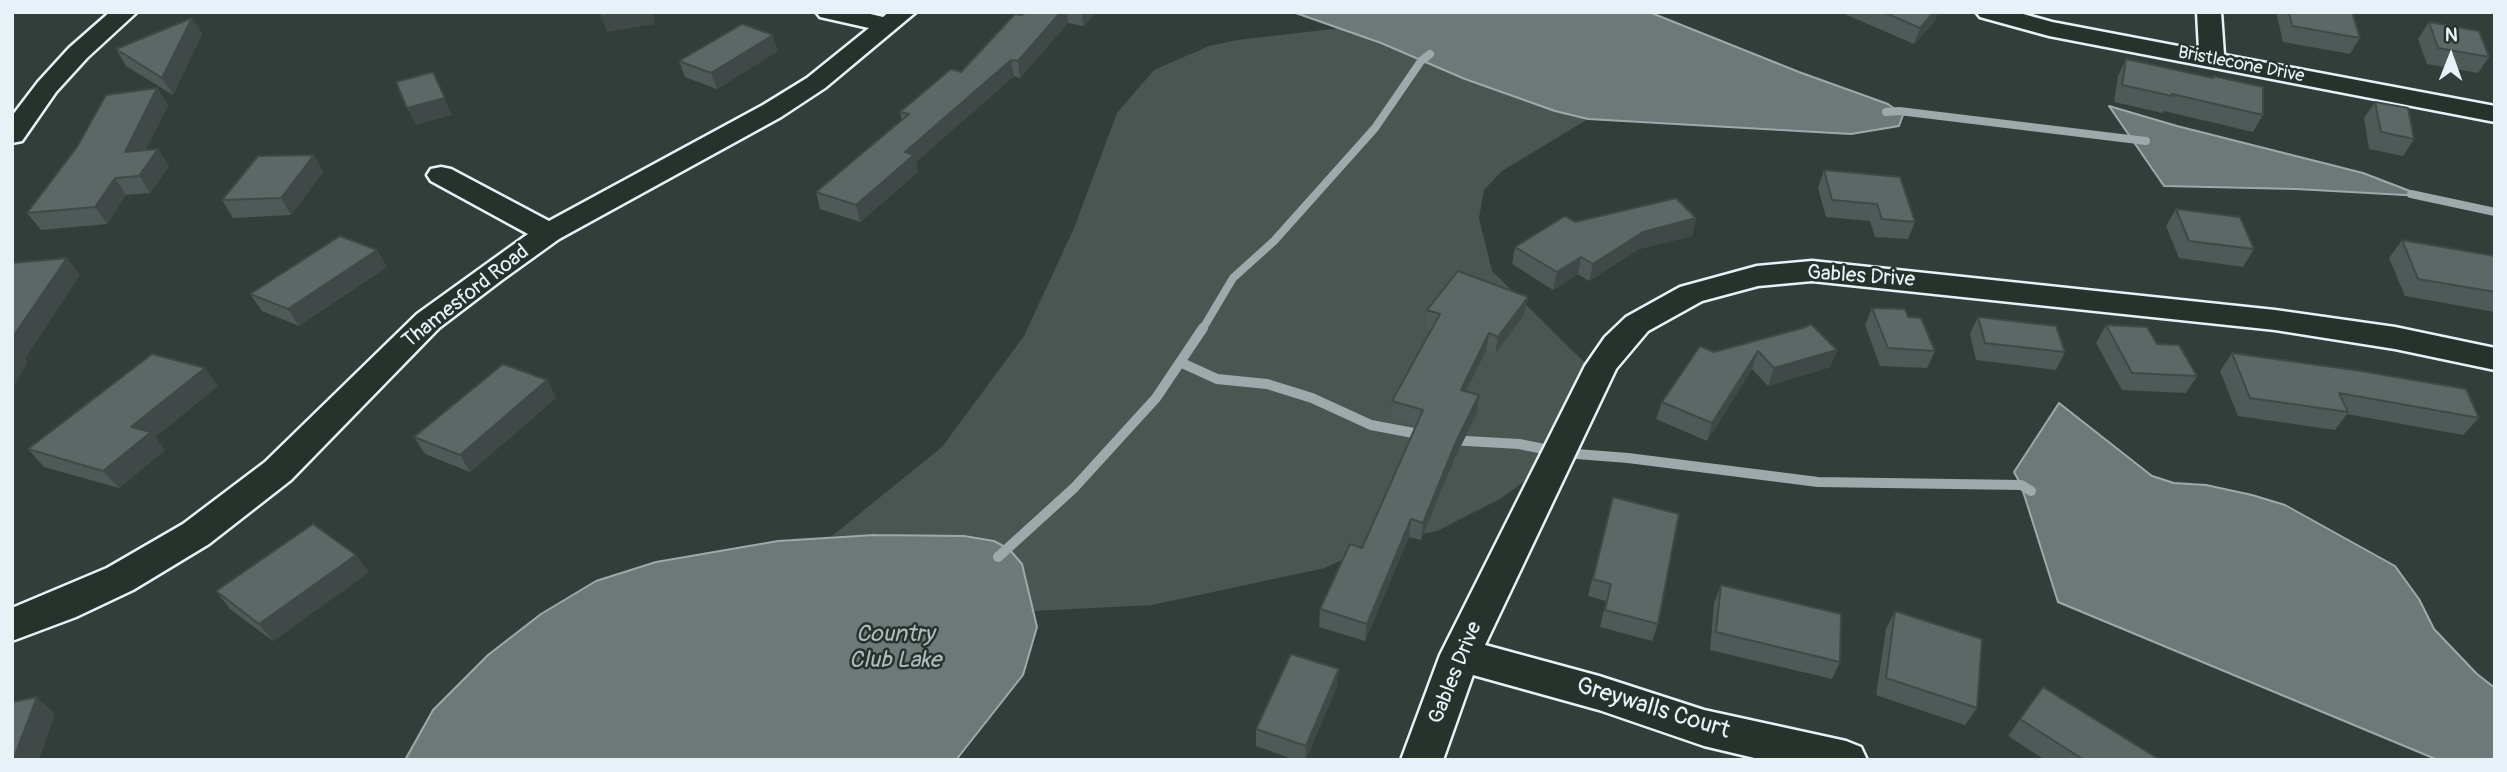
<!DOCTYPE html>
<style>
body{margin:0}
#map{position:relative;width:2507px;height:772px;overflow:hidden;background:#323e39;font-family:Pangolin,sans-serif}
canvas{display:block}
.frame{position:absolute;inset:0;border:14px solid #e8f1f8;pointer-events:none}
.north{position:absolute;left:2416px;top:21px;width:70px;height:70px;-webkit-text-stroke:5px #26332d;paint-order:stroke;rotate:1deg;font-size:19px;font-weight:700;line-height:28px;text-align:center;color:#e8f1f8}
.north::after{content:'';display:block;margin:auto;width:24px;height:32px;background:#e8f1f8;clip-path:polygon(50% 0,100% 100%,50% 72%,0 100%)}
</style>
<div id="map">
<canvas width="2507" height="772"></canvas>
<div class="frame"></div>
<div class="north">N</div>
</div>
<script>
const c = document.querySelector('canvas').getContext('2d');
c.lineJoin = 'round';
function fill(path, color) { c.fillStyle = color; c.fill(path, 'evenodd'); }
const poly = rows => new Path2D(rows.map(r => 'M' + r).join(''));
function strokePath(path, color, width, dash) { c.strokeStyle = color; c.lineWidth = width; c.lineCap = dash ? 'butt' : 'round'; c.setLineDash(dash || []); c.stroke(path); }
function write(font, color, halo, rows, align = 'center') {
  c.font = font + ' Pangolin,sans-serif'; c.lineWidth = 5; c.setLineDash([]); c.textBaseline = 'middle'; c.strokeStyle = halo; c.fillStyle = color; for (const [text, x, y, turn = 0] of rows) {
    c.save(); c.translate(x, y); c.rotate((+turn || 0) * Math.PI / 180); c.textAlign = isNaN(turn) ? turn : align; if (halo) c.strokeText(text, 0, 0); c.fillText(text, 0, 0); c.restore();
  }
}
fill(poly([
 [1341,28,1465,79,1555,111,1588,119,1502,171,1484,190,1479,218,1492,271,1585,363,1599,398,1564,453,1500,499,1437,531,1375,544,1325,568,1152,605,1033,611,1022,564,874,535,832,536,942,447,1024,336,1074,228,1117,113,1154,70,1209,46,1237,40]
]), '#495651');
const water = poly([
 [1293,12,1649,12,1799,72,1888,104,1903,115,1899,126,1851,134,1588,119,1555,111,1465,79,1381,43,1293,12],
 [2109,106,2177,126,2363,173,2423,196,2296,189,2164,186,2109,106],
 [2059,403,2152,476,2174,483,2206,485,2252,495,2285,505,2395,566,2419,599,2434,629,2477,674,2495,688,2495,760,2438,760,2058,602,2021,485,2014,472,2059,403],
 [874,535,964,536,994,541,1009,549,1022,564,1037,627,1023,675,956,760,405,760,433,710,488,655,541,614,596,581,656,562,778,541,874,535]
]);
fill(water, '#6d7978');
strokePath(water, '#9ea9ab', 2);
strokePath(poly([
 [1886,112,1899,111,2146,141],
 [2411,194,2495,212],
 [1202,330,1233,278,1274,241,1375,128,1421,61,1430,54]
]), '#9ea9ab', 8);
strokePath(poly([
 [1182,363,1217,379,1267,384,1312,398,1371,425,1424,435],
 [1449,440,1519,444,1564,453,1628,458,1818,482,2021,485,2031,491],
 [998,557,1074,488,1156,398,1203,328]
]), '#9ea9ab', 10);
const street = poly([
 [110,12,137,12,87,58,56,92,22,141,12,143,12,116,38,82,69,48,110,12],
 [816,12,862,12,883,17,889,12,916,12,825,88,781,117,559,239,502,280,439,328,291,480,209,544,133,590,76,617,12,641,12,608,107,568,183,524,265,462,417,314,528,234,431,181,427,175,431,169,441,167,451,169,549,221,763,105,807,78,869,28,820,17,816,12],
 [1976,12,2016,12,2052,22,2199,50,2197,12,2221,12,2224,55,2495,106,2495,122,2049,36,1980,17,1976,12],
 [1812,261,2275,310,2395,327,2495,348,2495,370,2395,349,2275,330,1812,281,1758,286,1702,301,1648,331,1616,369,1485,645,1599,676,1704,710,1846,741,1861,747,1867,760,1763,760,1704,746,1599,710,1473,675,1443,760,1401,760,1440,655,1585,366,1605,337,1626,317,1680,287,1757,266,1812,261]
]);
strokePath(street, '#e8f1f8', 5);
fill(street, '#26332d');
fill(poly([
 [1026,12,1097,12,1083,26,1068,23,1020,78,1014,76,916,162,918,172,860,222,820,209,816,192,902,121,900,112,961,72],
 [1840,12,1938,12,1935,21,1914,44],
 [2276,12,2352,12,2360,38,2350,54,2283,42],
 [192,18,202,34,173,95,126,66,116,49],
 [2429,22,2489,57,2478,73,2427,64,2418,39],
 [778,51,717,89,685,77,679,61],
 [2126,59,2212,78,2213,76,2263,115,2253,132,2164,111,2163,113,2114,102,2118,76],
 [157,88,168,105,145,150,158,149,169,166,150,193,126,195,107,224,41,230,27,213],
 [2375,102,2414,139,2403,156,2369,149,2364,118],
 [314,155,323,172,291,215,233,218,222,200],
 [1824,170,1915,222,1908,239,1875,237,1870,221,1826,217,1818,188],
 [2176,209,2254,249,2243,267,2179,258,2166,226],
 [1696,218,1692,236,1639,249,1589,281,1578,274,1553,290,1512,264,1515,247,1575,222],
 [2402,240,2495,256,2495,312,2405,296,2389,258],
 [377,250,387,267,299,326,262,311,250,294],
 [1528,297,1524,315,1495,354,1486,351,1466,391,1479,395,1477,413,1454,460,1421,540,1409,537,1365,641,1319,627,1320,609,1362,548,1416,426,1391,419,1392,401,1432,330,1425,327,1427,310],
 [1872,308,1908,317,1935,351,1927,368,1880,366,1865,325],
 [1978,317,2065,352,2056,370,1976,360,1970,334],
 [2106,325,2157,344,2197,376,2186,393,2122,390,2096,343],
 [1837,350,1830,367,1768,386,1752,369,1707,441,1656,419,1662,402,1714,352],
 [2232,353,2479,418,2463,435,2347,414,2335,430,2238,416,2220,371],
 [547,380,556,398,470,472,425,454,414,437],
 [218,386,155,437,165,450,119,488,44,467,28,449],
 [1613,497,1658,624,1652,641,1600,627,1606,601,1588,596],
 [369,572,273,641,230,609,216,591],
 [1721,585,1840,662,1832,679,1710,650,1714,603],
 [1895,611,1977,708,1965,725,1876,695,1886,629],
 [1337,686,1306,760,1295,760,1256,746,1256,729],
 [2043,687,2156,760,2045,760,2008,736]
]), '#4f5957');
fill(poly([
 [625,12,653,12,655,24,607,32,601,16],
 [1061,12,1067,12,1068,23,1020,78,1018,61],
 [1082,12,1097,12,1083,26],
 [1934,12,1938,12,1935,21,1914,44,1920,28],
 [192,18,202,34,173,95,162,78],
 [773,35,778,51,717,89,711,73],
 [1011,60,1014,76,916,162,918,172,860,222,856,205,905,152],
 [433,72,452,115,416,125,407,108],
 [157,88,168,105,136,169,125,152],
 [158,149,169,166,150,193,139,176],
 [314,155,323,172,291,215,281,198],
 [115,178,126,195,107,224,95,207],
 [1696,218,1692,236,1639,249,1589,281,1593,264,1643,232],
 [377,250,387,267,299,326,288,309],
 [1581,257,1578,274,1553,290,1557,272],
 [67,258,80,275,25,359,28,362,12,389,12,338],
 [1528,297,1524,315,1495,354,1498,337],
 [1489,333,1486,351,1458,407,1461,390],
 [1837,350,1830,367,1768,386,1774,368],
 [1758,351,1752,369,1707,441,1712,423],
 [205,368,218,386,155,437,165,450,119,488,103,471,131,427],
 [547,380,556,398,470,472,460,455],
 [1479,395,1477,413,1454,460,1421,540,1423,523,1456,442],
 [1411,519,1409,537,1365,641,1367,624],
 [356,555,369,572,273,641,259,624],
 [1339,669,1337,686,1306,760,1305,760,1306,746],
 [37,697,55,714,39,760,13,760]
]), '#404947');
const building = poly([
 [601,12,625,12,601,16,601,12],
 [1026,12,1061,12,1018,61,1011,60,905,152,914,155,856,205,816,192,909,114,900,112,951,69,961,72,1015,14,1022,15,1026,12],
 [1883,12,1934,12,1920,28,1883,12],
 [2289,12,2352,12,2360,38,2292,26,2289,12],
 [192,18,162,78,116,49,192,18],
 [2429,22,2479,31,2489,57,2438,48,2429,22],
 [742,24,773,35,711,73,679,61,742,24],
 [2126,59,2213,78,2213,76,2263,87,2263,115,2172,94,2172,96,2122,85,2126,59],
 [433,72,445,98,407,108,396,82,433,72],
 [157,88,125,152,158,149,139,176,115,178,95,207,27,213,77,147,106,95,157,88],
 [2375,102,2408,108,2414,139,2381,132,2375,102],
 [314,155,281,198,222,200,258,156,314,155],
 [1824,170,1900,177,1915,222,1882,219,1877,204,1832,200,1824,170],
 [1676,198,1696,218,1643,232,1593,264,1581,257,1557,272,1515,247,1565,216,1575,222,1676,198],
 [2176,209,2240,217,2254,249,2189,241,2176,209],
 [340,236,377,250,288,309,250,294,340,236],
 [2402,240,2495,256,2495,292,2418,279,2402,240],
 [67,258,12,338,12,263,67,258],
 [1458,271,1528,297,1498,337,1489,333,1461,390,1479,395,1456,442,1423,523,1411,519,1367,624,1320,609,1350,544,1362,548,1423,410,1392,401,1440,314,1427,310,1458,271],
 [1872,308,1905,309,1908,317,1921,318,1935,351,1888,348,1872,308],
 [1978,317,2056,326,2065,352,1985,343,1978,317],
 [1811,324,1837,350,1774,368,1758,351,1712,423,1662,402,1700,346,1714,352,1806,327,1811,324],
 [2106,325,2147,327,2157,344,2179,345,2197,376,2132,373,2106,325],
 [2232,353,2361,371,2466,389,2479,418,2339,393,2348,412,2250,398,2232,353],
 [152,354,205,368,131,427,151,432,103,471,28,449,152,354],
 [503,364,547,380,460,455,414,437,503,364],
 [1613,497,1679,514,1658,624,1605,610,1611,584,1593,579,1613,497],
 [313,524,356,555,259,624,216,591,313,524],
 [1721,585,1841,614,1840,662,1716,632,1721,585],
 [1895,611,1982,639,1977,708,1886,678,1895,611],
 [1291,654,1339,669,1306,746,1256,729,1291,654],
 [2043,687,2157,758,2156,760,2084,760,2020,719,2043,687],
 [37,697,13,760,12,760,12,702,37,697]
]);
fill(building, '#5c6865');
strokePath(building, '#404947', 2);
write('18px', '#e8f1f8', '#26332d', [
 ["Bristlecone Drive",2241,65,11]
]);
write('21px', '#e8f1f8', '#26332d', [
 ["Gables Drive",1861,277,4],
 ["Thamesford Road",466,297,-38],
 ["Gables Drive",1456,673,-68]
]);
write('italic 23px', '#b1bbbe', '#26332d', [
 ["Country",895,635],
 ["Club Lake",895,661]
]);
write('24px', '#e8f1f8', '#26332d', [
 ["Greywalls Court",1653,709,17]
]);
</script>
